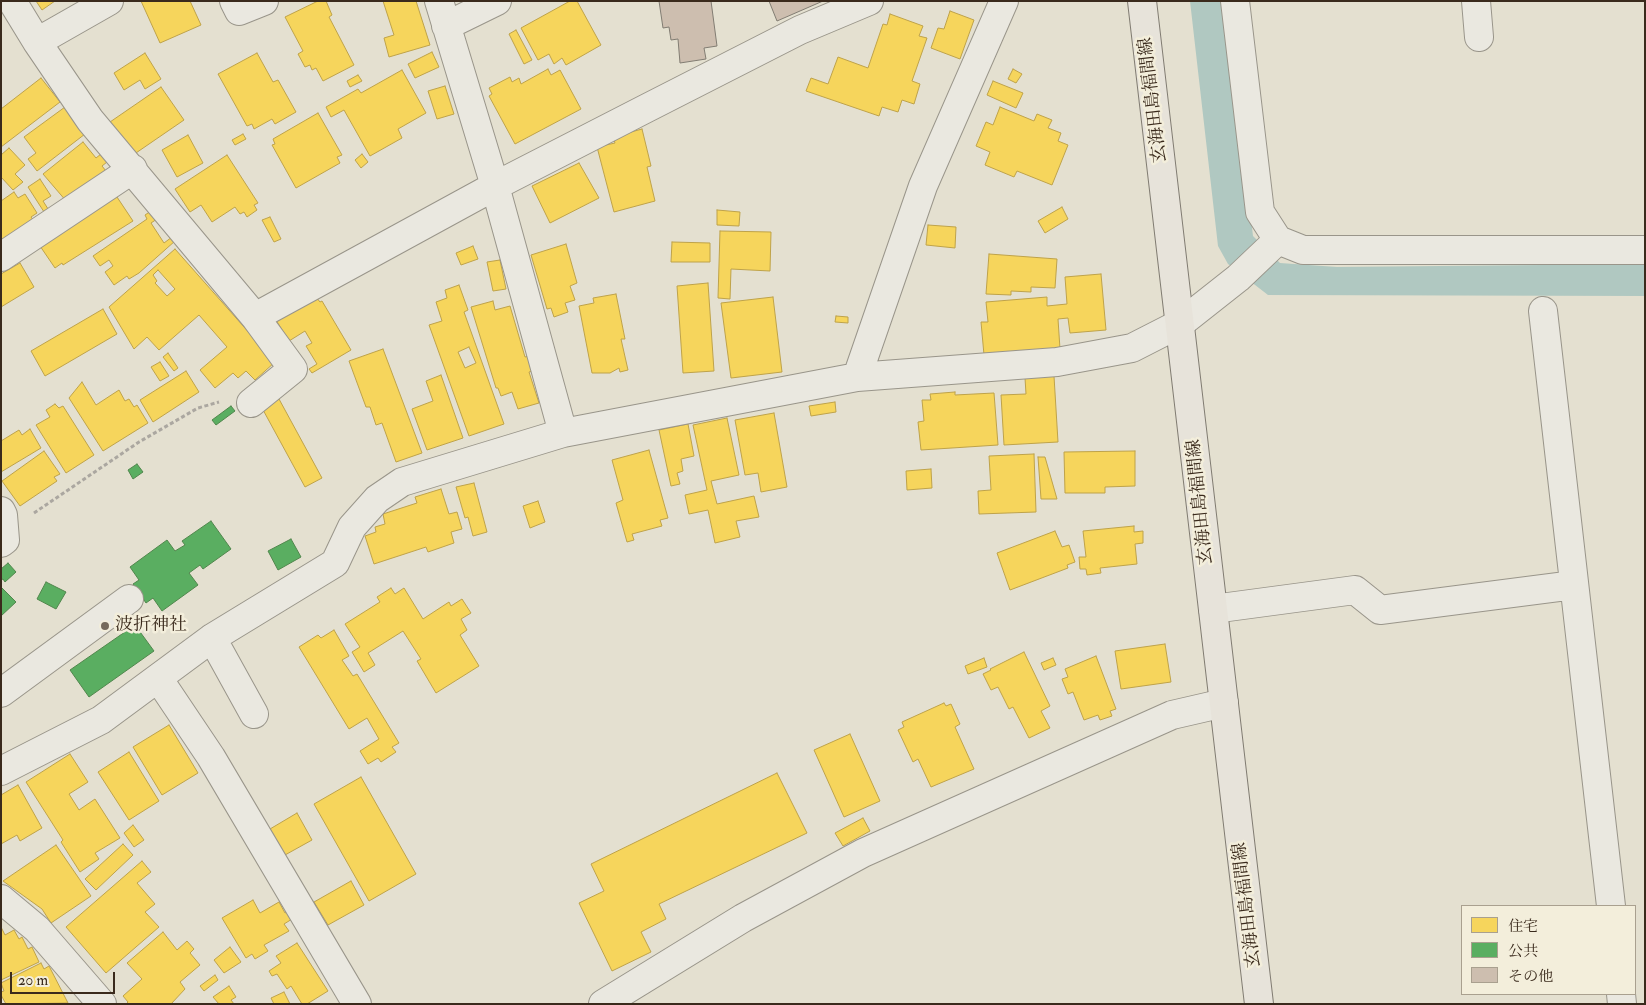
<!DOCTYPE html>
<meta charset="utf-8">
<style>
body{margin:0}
#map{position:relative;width:1646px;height:1005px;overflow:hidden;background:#e4e0d0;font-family:"IM FELL Double Pica","Noto Serif JP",serif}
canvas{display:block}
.frame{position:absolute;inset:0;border:2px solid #3a2a1c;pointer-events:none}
.legend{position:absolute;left:1461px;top:905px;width:175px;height:90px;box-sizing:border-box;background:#f3eedb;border:1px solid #a9a08f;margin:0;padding:6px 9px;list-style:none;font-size:15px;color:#3a2a1c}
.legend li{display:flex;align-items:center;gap:10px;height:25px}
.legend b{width:25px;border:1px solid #a9a08f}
.scale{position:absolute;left:10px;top:972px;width:105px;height:22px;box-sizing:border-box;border:2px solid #3a2a1c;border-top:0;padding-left:6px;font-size:15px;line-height:18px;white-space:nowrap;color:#3a2a1c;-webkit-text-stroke:4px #f3eedb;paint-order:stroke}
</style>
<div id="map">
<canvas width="1646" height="1005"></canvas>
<div class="frame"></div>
<ul class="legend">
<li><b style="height:14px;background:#f6d55c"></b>住宅</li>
<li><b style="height:14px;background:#5aae61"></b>公共</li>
<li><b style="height:14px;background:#cdbeaf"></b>その他</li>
</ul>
<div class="scale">20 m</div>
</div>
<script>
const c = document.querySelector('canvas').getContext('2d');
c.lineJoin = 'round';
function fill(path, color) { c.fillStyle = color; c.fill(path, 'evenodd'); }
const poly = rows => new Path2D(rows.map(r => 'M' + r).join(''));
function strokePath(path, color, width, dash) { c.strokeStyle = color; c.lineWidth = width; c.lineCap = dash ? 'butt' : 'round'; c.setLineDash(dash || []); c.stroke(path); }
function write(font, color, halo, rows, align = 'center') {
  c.font = font + ' "IM FELL Double Pica","Noto Serif JP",serif'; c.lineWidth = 5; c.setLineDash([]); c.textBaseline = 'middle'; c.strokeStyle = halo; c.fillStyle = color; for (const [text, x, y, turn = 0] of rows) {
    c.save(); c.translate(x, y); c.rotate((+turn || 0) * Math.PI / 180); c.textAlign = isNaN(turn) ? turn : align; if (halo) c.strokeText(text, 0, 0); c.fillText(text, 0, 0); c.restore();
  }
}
fill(poly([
 [1190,1,1229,1,1226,8,1253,236,1280,263,1337,267,1645,264,1645,296,1268,295,1228,264,1218,246]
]), '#b0c8c1');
const homes = poly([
 [36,1,55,1,42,10,36,1],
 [141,1,190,1,201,25,160,43,141,1],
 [318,1,326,1,332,15,329,17,354,65,323,81,316,68,312,70,310,65,305,67,298,54,303,51,285,17,318,1],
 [383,1,416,1,430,45,389,57,384,38,394,35,383,1],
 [570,1,577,1,601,45,566,65,562,58,554,64,549,54,538,60,521,28,570,1],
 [950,11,974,20,960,59,931,48,938,28,944,29,950,11],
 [890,14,923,26,919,36,927,38,912,81,920,84,914,104,902,100,898,112,882,107,879,116,806,91,811,78,828,84,838,57,868,68,883,24,887,25,890,14],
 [516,30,532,60,524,64,509,34,516,30],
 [432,52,439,67,415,78,408,64,432,52],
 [145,53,161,79,145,89,140,80,124,90,114,73,145,53],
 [257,53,273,82,278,80,296,112,275,124,272,119,254,129,252,124,247,126,218,74,257,53],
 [548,69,551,75,560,70,581,109,515,144,489,96,492,94,489,88,510,77,512,82,519,78,521,84,548,69],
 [1013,69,1022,74,1016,83,1008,79,1013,69],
 [402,70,426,113,398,129,402,138,370,156,344,110,331,117,326,107,358,89,361,93,402,70],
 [358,75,362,81,350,87,347,81,358,75],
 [41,78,60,102,1,147,1,109,41,78],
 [993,81,1023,93,1016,108,987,95,993,81],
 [445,86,454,114,437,119,428,91,445,86],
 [161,87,184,120,133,155,110,122,161,87],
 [65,107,85,134,37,171,28,159,36,153,24,137,65,107],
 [1000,107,1034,121,1037,114,1052,120,1048,128,1061,133,1058,141,1068,145,1052,185,1017,171,1014,177,985,165,990,152,976,146,986,122,993,125,1000,107],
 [318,113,342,155,337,157,340,163,296,188,272,145,275,144,273,139,318,113],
 [642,129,651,166,647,167,655,201,614,212,597,147,615,143,613,137,642,129],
 [243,134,246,139,235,145,232,140,243,134],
 [188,135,203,163,177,177,162,150,188,135],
 [83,142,96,158,101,154,107,162,102,166,106,171,67,202,43,174,83,142],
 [9,148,25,165,15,174,23,182,13,190,1,177,1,155,9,148],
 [362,154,368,162,361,168,355,160,362,154],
 [227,155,258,203,254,205,257,210,247,217,244,212,240,214,235,207,212,222,201,205,190,212,175,189,227,155],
 [579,163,599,198,550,223,532,186,579,163],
 [40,179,51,196,43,201,50,212,46,215,28,187,40,179],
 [14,192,18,198,25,194,37,213,31,217,34,221,1,241,1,201,14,192],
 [115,194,133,221,63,265,62,263,55,268,40,246,115,194],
 [1062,207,1068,219,1045,233,1038,221,1062,207],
 [717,210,740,212,739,226,717,225,717,210],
 [151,211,157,219,151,223,164,243,172,237,175,241,139,273,129,279,127,276,114,285,105,272,113,266,109,260,100,266,93,256,147,219,145,215,151,211],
 [270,217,281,239,274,242,262,220,270,217],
 [928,225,956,227,955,248,926,245,928,225],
 [720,231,771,232,770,271,731,269,730,299,718,298,720,231],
 [672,242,710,243,710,262,671,262,672,242],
 [566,244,577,283,570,286,575,300,565,303,568,312,554,317,551,308,547,309,531,255,566,244],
 [473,246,478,259,461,265,456,253,473,246],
 [175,249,275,362,255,380,246,371,238,378,233,373,215,388,200,370,227,347,199,315,159,350,147,337,134,349,109,307,175,249],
 [158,270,175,289,167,296,155,283,157,281,153,275,158,270],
 [989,254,1057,259,1055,288,1031,287,1031,292,1011,291,1011,295,986,294,989,254],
 [500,260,506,289,493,291,487,262,500,260],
 [20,263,34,287,1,307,1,274,20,263],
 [1101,274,1106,330,1070,333,1068,318,1058,319,1060,349,984,355,981,322,988,322,986,302,1047,297,1047,306,1067,304,1065,277,1101,274],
 [708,283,714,371,683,373,677,286,708,283],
 [459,285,468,310,464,312,504,424,469,436,429,325,442,321,436,302,447,298,445,290,459,285],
 [469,347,476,363,465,368,458,352,469,347],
 [616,294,625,339,621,339,628,370,620,372,619,368,610,373,592,373,579,306,594,303,593,298,616,294],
 [316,297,320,302,322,301,351,350,312,373,309,369,317,364,306,346,312,343,305,331,289,341,276,320,316,297],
 [773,297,782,372,731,378,721,303,773,297],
 [493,301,495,310,510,306,525,357,529,356,533,371,529,372,539,403,518,409,512,392,501,396,498,388,496,388,471,307,493,301],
 [103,309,117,334,45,376,31,351,103,309],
 [836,316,848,317,848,323,835,322,836,316],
 [383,349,422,453,396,462,382,423,376,425,370,407,366,407,349,361,383,349],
 [168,353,178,368,174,371,163,357,168,353],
 [160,362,169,376,160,381,151,367,160,362],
 [186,371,199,392,153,422,140,400,186,371],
 [441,375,463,438,427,450,412,409,433,401,426,381,441,375],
 [1054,376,1058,442,1004,445,1001,395,1026,394,1025,378,1054,376],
 [82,382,96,405,119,390,125,401,129,399,134,407,137,405,148,423,103,451,69,398,82,382],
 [955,392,955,395,994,393,998,445,921,450,918,422,924,421,922,400,931,400,930,394,955,392],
 [279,399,322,478,305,487,262,408,279,399],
 [835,402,836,412,811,416,809,406,835,402],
 [55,404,59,408,63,406,94,455,66,473,36,425,50,417,46,410,55,404],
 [774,413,787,487,761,492,758,473,745,475,735,420,774,413],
 [727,418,739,475,711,481,717,504,754,496,759,517,736,521,740,537,715,543,708,510,689,514,685,495,707,490,693,425,727,418],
 [688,424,694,456,681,459,683,471,677,473,680,484,671,486,659,430,688,424],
 [30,429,41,448,1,472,1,441,19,430,22,435,30,429],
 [649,450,668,518,660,520,662,526,632,534,634,540,627,542,616,503,623,500,612,460,649,450],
 [44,451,60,474,54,477,57,481,20,506,2,481,44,451],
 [1135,451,1135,486,1105,487,1105,493,1065,493,1064,452,1135,451],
 [1034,454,1036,512,979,514,978,491,991,490,989,456,1034,454],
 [1038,457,1045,457,1057,499,1041,499,1038,457],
 [931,469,932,488,907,490,906,471,931,469],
 [474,483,487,532,473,536,468,517,465,518,456,487,474,483],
 [441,489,449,514,457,512,462,529,451,532,454,543,428,552,426,547,374,564,365,536,376,532,375,527,385,524,383,514,417,503,415,497,441,489],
 [538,501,545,522,530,528,523,506,538,501],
 [1134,526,1134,532,1143,531,1143,543,1135,544,1137,564,1100,568,1101,573,1087,575,1086,569,1080,569,1079,557,1086,557,1083,531,1134,526],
 [1055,531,1062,547,1069,545,1075,562,1067,565,1068,568,1010,590,997,553,1055,531],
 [391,588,395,594,404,588,423,619,449,602,451,606,462,599,471,613,461,619,467,630,460,635,479,666,436,693,417,661,421,659,403,631,368,653,375,665,364,672,352,652,360,647,345,624,380,602,377,597,391,588],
 [334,630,349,656,342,660,353,676,357,674,399,743,392,747,396,752,381,762,378,758,368,764,360,751,379,739,367,718,349,729,299,647,318,635,321,638,334,630],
 [1165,644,1171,682,1121,689,1115,651,1165,644],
 [1024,652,1050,706,1041,711,1050,728,1029,738,1013,707,1009,709,998,687,991,690,983,674,991,670,990,669,1024,652],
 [1096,656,1116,709,1110,711,1112,716,1100,720,1098,715,1084,720,1073,692,1068,694,1062,679,1068,677,1065,669,1096,656],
 [984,658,987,667,968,674,965,666,984,658],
 [1053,658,1056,665,1044,670,1041,663,1053,658],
 [944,703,946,706,951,704,960,724,955,727,974,769,931,787,918,759,913,762,898,730,904,727,902,722,944,703],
 [169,725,198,773,162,795,133,747,169,725],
 [850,734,880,801,844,817,814,750,850,734],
 [129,752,159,801,129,820,98,772,129,752],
 [70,754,88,782,69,794,79,810,95,799,120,838,95,853,99,859,80,872,61,842,63,840,26,782,70,754],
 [777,773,807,833,659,904,666,919,641,932,651,952,612,971,579,903,604,891,591,864,777,773],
 [361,777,416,874,369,901,314,804,361,777],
 [18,785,42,828,20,841,17,835,1,844,1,795,18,785],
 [297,813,312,840,285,855,270,829,297,813],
 [863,818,870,831,843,846,835,833,863,818],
 [133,825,144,840,134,847,124,833,133,825],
 [123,844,133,855,96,890,85,879,123,844],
 [56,845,91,896,51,923,42,909,3,881,56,845],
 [142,861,151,872,137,883,155,904,145,912,159,927,106,973,66,927,142,861],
 [351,881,364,905,328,925,314,902,351,881],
 [253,900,260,913,279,902,285,913,292,909,297,916,284,924,289,931,264,945,268,951,255,959,252,954,246,958,222,918,253,900],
 [1,927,5,935,14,930,19,939,22,937,28,949,32,947,39,962,1,980,1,927],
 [163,932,177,950,187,941,194,949,190,953,200,965,180,982,185,989,171,1004,126,1004,128,1002,123,996,142,979,127,963,163,932],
 [297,943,328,991,307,1004,302,1004,291,986,287,989,277,974,272,976,269,971,281,963,276,956,297,943],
 [230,947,241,962,224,973,214,960,230,947],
 [41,963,44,969,49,966,68,1003,6,1004,1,995,1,992,4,991,1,983,41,963],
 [215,975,218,980,204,991,200,986,215,975],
 [229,986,236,997,231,1000,234,1004,219,1004,213,997,229,986],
 [284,992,290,1004,274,1004,271,998,284,992]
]);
fill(homes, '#f6d55c');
strokePath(homes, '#bea249', 1);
const public = poly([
 [231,406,235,411,216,425,212,420,231,406],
 [137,464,143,472,133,479,128,470,137,464],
 [211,521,231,549,203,569,200,565,189,573,198,585,162,611,153,598,146,603,133,584,139,580,130,567,167,540,175,551,185,545,182,541,211,521],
 [291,539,301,557,278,570,268,551,291,539],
 [8,563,16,572,5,582,3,579,1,580,1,569,8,563],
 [46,582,66,592,56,609,37,599,46,582],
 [1,587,16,602,1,616,1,587],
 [135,625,154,651,89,697,70,670,135,625]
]);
fill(public, '#5aae61');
strokePath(public, '#50864c', 1);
const building = poly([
 [659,1,711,1,717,46,704,48,706,59,680,63,678,39,671,40,669,27,663,28,659,1],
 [769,1,823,1,777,21,769,1]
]);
fill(building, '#cdbeaf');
strokePath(building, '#817c72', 1);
const minor = poly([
 [12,1,37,42,90,120,255,317,293,369,251,403],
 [234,1,239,11,264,1],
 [439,1,495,186,563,433],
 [1235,1,1260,212,1278,240,1303,250,1645,250],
 [1476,1,1479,37],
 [446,26,497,1],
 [37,42,109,1],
 [1,257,133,169],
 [1543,311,1611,906],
 [255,317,495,186,647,108,800,30,869,1],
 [857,377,923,186,1004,1],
 [1,511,3,515,5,540,1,543],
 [1213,609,1355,590,1380,610,1574,585],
 [212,638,254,714],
 [158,678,211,757,357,1004],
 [1,693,129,599],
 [1,771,101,720,212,638,335,563,352,527,377,499,402,482,563,433,857,377,1057,362,1132,348,1181,323,1238,278,1278,240],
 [1,899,37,929,102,1004],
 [1621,994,1622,1004],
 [603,1004,743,918,863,853,1172,715,1224,703]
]);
const major = poly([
 [1142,1,1259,1004]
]);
strokePath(minor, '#99958a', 30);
strokePath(major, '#817c72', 30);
strokePath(poly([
 [34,513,139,442,198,408,219,402]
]), '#aba7a0', 3, [4, 2.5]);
strokePath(minor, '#eae8e0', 28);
strokePath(major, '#e7e3da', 28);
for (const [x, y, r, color] of [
 [105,626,5,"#766a5b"]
]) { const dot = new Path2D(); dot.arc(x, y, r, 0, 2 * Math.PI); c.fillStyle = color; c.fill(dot); strokePath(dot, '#f3eedb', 2); }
write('18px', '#3a2a1c', '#f3eedb', [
 ["玄海田島福間線",1154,100,-97],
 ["玄海田島福間線",1201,502,-96],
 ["玄海田島福間線",1248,905,-97]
]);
write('18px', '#3a2a1c', '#f3eedb', [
 ["波折神社",115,626]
], 'left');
</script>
